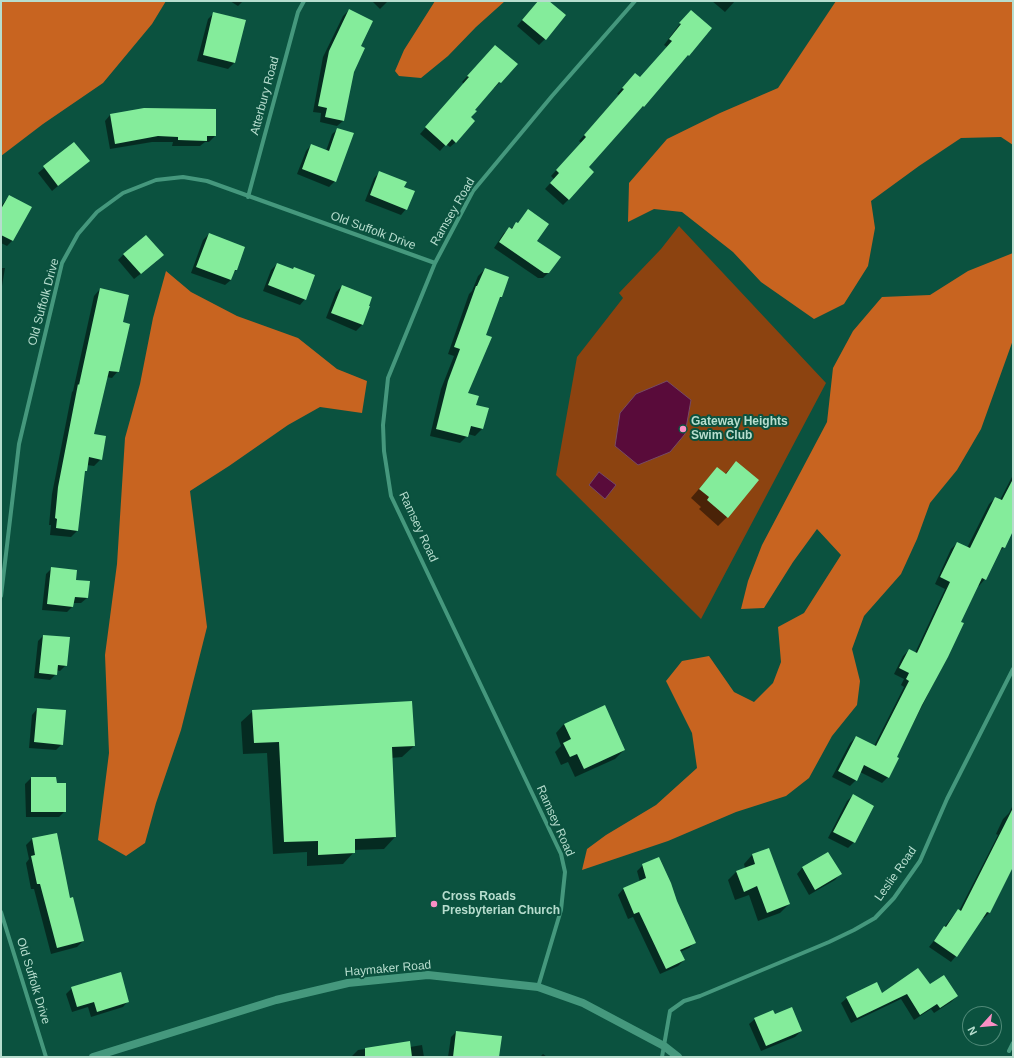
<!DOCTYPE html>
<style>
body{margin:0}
#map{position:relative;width:1014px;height:1058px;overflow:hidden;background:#0b523f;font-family:Helvetica,sans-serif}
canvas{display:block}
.frame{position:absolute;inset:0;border:2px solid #b7ddce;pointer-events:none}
.north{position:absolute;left:962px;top:1006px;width:40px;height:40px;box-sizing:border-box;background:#0b523f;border:1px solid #508a78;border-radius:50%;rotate:243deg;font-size:11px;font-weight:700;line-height:16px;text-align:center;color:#b7ddce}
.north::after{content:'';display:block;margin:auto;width:14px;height:18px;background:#fb8fc5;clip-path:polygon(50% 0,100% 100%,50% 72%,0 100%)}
</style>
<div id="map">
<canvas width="1014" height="1058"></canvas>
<div class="frame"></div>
<div class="north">N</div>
</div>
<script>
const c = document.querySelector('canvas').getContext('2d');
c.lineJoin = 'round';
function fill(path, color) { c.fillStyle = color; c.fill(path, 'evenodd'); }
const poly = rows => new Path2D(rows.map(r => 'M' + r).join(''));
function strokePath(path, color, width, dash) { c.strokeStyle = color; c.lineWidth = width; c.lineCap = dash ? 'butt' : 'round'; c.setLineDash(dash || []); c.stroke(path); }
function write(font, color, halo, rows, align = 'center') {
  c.font = font + ' Helvetica,sans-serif'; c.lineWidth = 4; c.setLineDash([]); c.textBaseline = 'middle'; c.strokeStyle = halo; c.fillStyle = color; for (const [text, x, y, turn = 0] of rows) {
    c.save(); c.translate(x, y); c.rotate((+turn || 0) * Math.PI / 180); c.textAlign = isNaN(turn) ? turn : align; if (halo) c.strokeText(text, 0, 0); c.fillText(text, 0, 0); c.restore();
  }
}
fill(poly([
 [679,226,826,383,701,619,556,475,577,357,623,298,619,293,661,249]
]), '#8c4310');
fill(poly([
 [1,1,166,1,152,24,103,83,43,124,1,156],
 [435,1,505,1,476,27,448,56,421,78,399,76,395,71,404,50],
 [836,1,1013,1,1013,145,1001,137,961,138,919,166,871,201,875,228,868,266,844,304,814,319,761,282,733,252,682,212,654,209,628,222,629,183,667,139,720,113,778,88],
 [1013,253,1013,340,981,429,957,470,930,503,917,539,901,574,864,616,852,649,860,681,857,705,832,736,809,778,786,796,736,812,668,841,582,870,587,849,606,835,656,805,697,768,692,733,666,681,682,661,709,656,734,692,754,702,773,683,781,662,778,627,804,613,841,555,817,529,793,562,764,608,741,609,748,581,762,545,827,422,833,368,853,331,882,297,930,295,968,271],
 [166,271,191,292,237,316,298,338,337,369,367,381,362,413,320,407,288,425,229,466,190,491,207,627,181,730,156,803,145,843,126,856,98,840,109,753,105,655,117,564,125,438,140,384,153,318]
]), '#c86420');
const water = poly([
 [667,381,691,400,685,434,670,452,638,465,615,446,620,413,636,394,667,381],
 [599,472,616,485,605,499,589,485,599,472]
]);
fill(water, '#590b3a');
strokePath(water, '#754a66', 1);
fill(poly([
 [230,1,243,1,238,6],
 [372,1,388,1,380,9],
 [538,1,548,1,545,39,539,45,517,26],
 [712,1,735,1,725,12],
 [349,10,360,46,353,72,343,121,337,126,320,122,321,113,313,112,323,57,343,16],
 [214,13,245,20,234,63,228,69,197,61,208,19],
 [685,17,644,106,637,111,588,168,569,199,563,205,545,189,554,179,551,176,581,143,579,141,619,95,617,94,629,80,635,74,643,80,667,47,664,45],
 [495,46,516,65,494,88,493,87,473,110,456,142,450,147,446,144,440,151,420,134,464,84,462,82],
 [110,115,215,136,209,142,205,142,200,146,172,146,173,142,152,142,110,149,105,121],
 [338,129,335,181,329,187,297,174,306,151,311,145,326,151,332,134],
 [74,143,88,161,52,191,38,173],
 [380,172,403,188,406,209,401,215,365,201,374,178],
 [9,196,30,207,12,241,7,246,1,243,1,206],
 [528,211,535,241,549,272,543,278,538,278,494,248,504,233,517,224],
 [209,234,236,270,233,273,231,280,225,285,191,273,203,240],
 [124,254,157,261,134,279,118,260],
 [277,264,305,299,300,305,263,291,271,270],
 [1,268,5,268,1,292],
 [485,269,501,297,498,300,485,335,467,394,475,406,482,429,475,436,468,434,467,436,460,443,430,436,441,389,454,356,448,354,469,294,472,291,478,276],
 [342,286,369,307,362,325,356,331,326,318,336,292],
 [100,289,121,323,118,371,112,378,106,377,93,435,101,459,94,466,87,465,86,470,84,472,77,531,71,537,50,535,51,525,49,525,52,494,72,392,73,391,94,296],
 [736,462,727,517,718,526,699,509,701,507,691,498,717,468,725,474],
 [1013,475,1013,528,1004,547,998,553,985,579,979,586,978,585,960,623,947,657,896,757,888,777,882,783,860,772,856,780,850,786,832,777,850,743,856,737,874,746,904,687,901,685,904,679,894,674,903,656,909,650,915,653,945,589,935,584,951,549,957,543,967,548,989,504,995,498,1000,500],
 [52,568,87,598,81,603,73,603,72,607,67,612,42,610,46,574],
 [43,636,66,665,60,671,56,670,56,674,50,680,34,678,38,641],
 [37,709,62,744,56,750,29,748,32,715],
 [253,711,414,746,402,757,391,758,395,837,384,849,354,850,354,852,343,864,307,866,307,852,273,854,267,753,243,754,241,722],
 [564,724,624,750,615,759,575,777,568,762,561,765,555,752,561,746,556,733],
 [31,778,56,784,65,811,59,817,26,817,25,784],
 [853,795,873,806,854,842,848,848,828,838,847,801],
 [1013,805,1013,865,989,913,984,918,982,918,956,956,951,962,929,947,953,916,958,911,959,911,998,835,996,834,1003,819,1009,813],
 [56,834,69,899,83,941,77,947,51,954,34,889,31,889,26,863,29,859,26,845,32,839],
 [828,853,840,874,835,880,809,895,797,874,802,868],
 [752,855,789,904,780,913,758,921,749,895,735,900,728,880,736,872,745,868,744,864],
 [643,865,676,902,695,942,689,948,680,952,684,960,678,966,660,974,633,917,628,919,618,895,623,889,640,882,637,871],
 [930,985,957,996,951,1002,934,1013,931,1009,914,1020,901,999,851,1023,841,1003,847,998,882,994],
 [72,988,128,1001,123,1007,91,1017,88,1007,72,1012,66,994],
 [774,1016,801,1031,795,1037,761,1051,749,1024,755,1019],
 [456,1032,498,1057,448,1057,451,1037],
 [409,1043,410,1047,422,1045,424,1057,351,1057,358,1050],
 [543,1054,547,1057,540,1057]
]), '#0007');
fill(poly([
 [538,1,549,1,566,15,546,40,522,20],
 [349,9,373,21,361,46,365,48,354,72,344,121,325,117,327,108,318,106,329,51],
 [691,10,712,28,689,56,688,55,644,107,643,106,589,167,594,172,569,200,550,183,559,173,556,170,586,137,584,135,624,89,622,88,635,73,640,77,672,41,669,39,681,24,679,23],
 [213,12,246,20,235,63,203,55],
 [495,45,518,64,501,83,499,82,475,110,477,111,471,117,475,121,456,143,452,139,446,146,425,127,469,77,467,76],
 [144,108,216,109,216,136,207,136,207,141,178,140,178,137,158,136,115,144,110,114],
 [337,128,354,133,336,182,302,169,311,144,329,151],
 [74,142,90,161,58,186,43,166],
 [379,171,407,182,404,187,415,191,407,210,370,195],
 [9,195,32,207,13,241,1,235,1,209],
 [528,209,549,224,537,241,561,257,549,273,544,273,499,242,509,227,512,229,516,222,518,223],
 [209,233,245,247,237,270,235,270,231,280,196,267],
 [146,235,164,255,141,274,123,254],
 [277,263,293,269,294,267,315,275,306,300,268,285],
 [485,268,509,277,502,297,500,297,486,335,492,337,468,393,479,396,476,405,489,408,483,429,471,426,468,437,436,429,448,381,460,349,454,347,476,286,477,286],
 [342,285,372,297,369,306,370,306,363,325,331,313],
 [100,288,129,295,123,322,130,324,119,372,109,371,94,434,106,436,102,460,89,457,87,471,85,471,78,531,56,528,57,519,55,518,58,487,78,384,79,385],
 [736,461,759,480,728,518,707,500,709,497,699,489,717,467,726,474],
 [1013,479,1013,531,1005,548,1002,547,986,580,982,578,961,622,964,623,948,657,922,705,897,757,899,758,889,778,864,765,857,781,838,771,856,736,876,746,909,681,906,679,909,673,899,668,909,649,917,653,950,582,940,577,957,542,970,548,995,497,1002,500],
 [51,567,77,570,76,580,90,581,88,598,75,597,73,607,47,604],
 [43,635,70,637,67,666,58,665,57,675,39,673],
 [412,701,415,746,392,747,396,837,355,839,355,853,318,855,318,841,284,842,279,742,254,743,252,710],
 [605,705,625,750,584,769,577,754,570,757,563,743,571,739,564,724],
 [37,708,66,710,63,745,34,742],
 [31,777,56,777,57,783,66,783,66,812,31,812],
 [853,794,874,806,855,843,833,832],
 [1013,808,1013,867,990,913,987,912,957,957,934,941,944,926,946,927,958,909,961,911],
 [57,833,70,898,73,897,84,941,57,948,40,884,37,884,31,856,35,855,32,838],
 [769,848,790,904,767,913,757,886,744,892,736,871,755,864,752,854],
 [828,852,842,874,815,890,802,867],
 [659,857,671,883,677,901,696,943,680,950,685,960,666,969,639,912,634,914,623,888,646,878,642,864],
 [918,968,930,984,944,975,958,996,940,1008,937,1004,920,1015,907,994,857,1018,846,997,877,982,882,993],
 [121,972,129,1002,97,1012,94,1002,77,1007,71,987],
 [792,1007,802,1031,766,1046,754,1018,773,1010,775,1014],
 [456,1031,502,1036,499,1057,453,1057],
 [410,1041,412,1057,365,1057,365,1048]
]), '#84ec9b');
strokePath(poly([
 [248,197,298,12,304,1],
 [1,596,19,444,62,263,78,234,97,212,123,193,156,180,183,177,207,181,435,263],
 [1,912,46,1057],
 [538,987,561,910,565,872,561,854,391,496,384,451,383,425,388,378,435,263,473,191,552,96,635,1],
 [1009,1051,1013,1043],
 [662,1057,670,1011,684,1001,700,996,829,942,854,930,875,918,894,898,920,861,947,799,1013,669]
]), '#45987d', 4);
strokePath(poly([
 [93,1057,276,1000,348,983,428,975,538,987,583,1003,664,1046,678,1057]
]), '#45987d', 8);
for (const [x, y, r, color] of [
 [683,429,4,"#fb8fc5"],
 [434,904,4,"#fb8fc5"]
]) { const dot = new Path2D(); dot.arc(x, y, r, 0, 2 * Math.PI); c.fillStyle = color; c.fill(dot); strokePath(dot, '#0b523f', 1.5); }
write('12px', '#b7ddce', '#0b523f', [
 ["Atterbury Road",265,96,-75],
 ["Ramsey Road",453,212,-60],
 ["Old Suffolk Drive",373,231,20],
 ["Old Suffolk Drive",44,302,-75],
 ["Ramsey Road",418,527,65],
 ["Ramsey Road",555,821,66],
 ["Leslie Road",896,874,-55],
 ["Haymaker Road",388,969,-5],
 ["Old Suffolk Drive",33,981,73]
]);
write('bold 12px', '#b7ddce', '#0b523f', [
 ["Gateway Heights",691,422],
 ["Swim Club",691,436],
 ["Cross Roads",442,897],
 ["Presbyterian Church",442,911]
], 'left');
</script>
